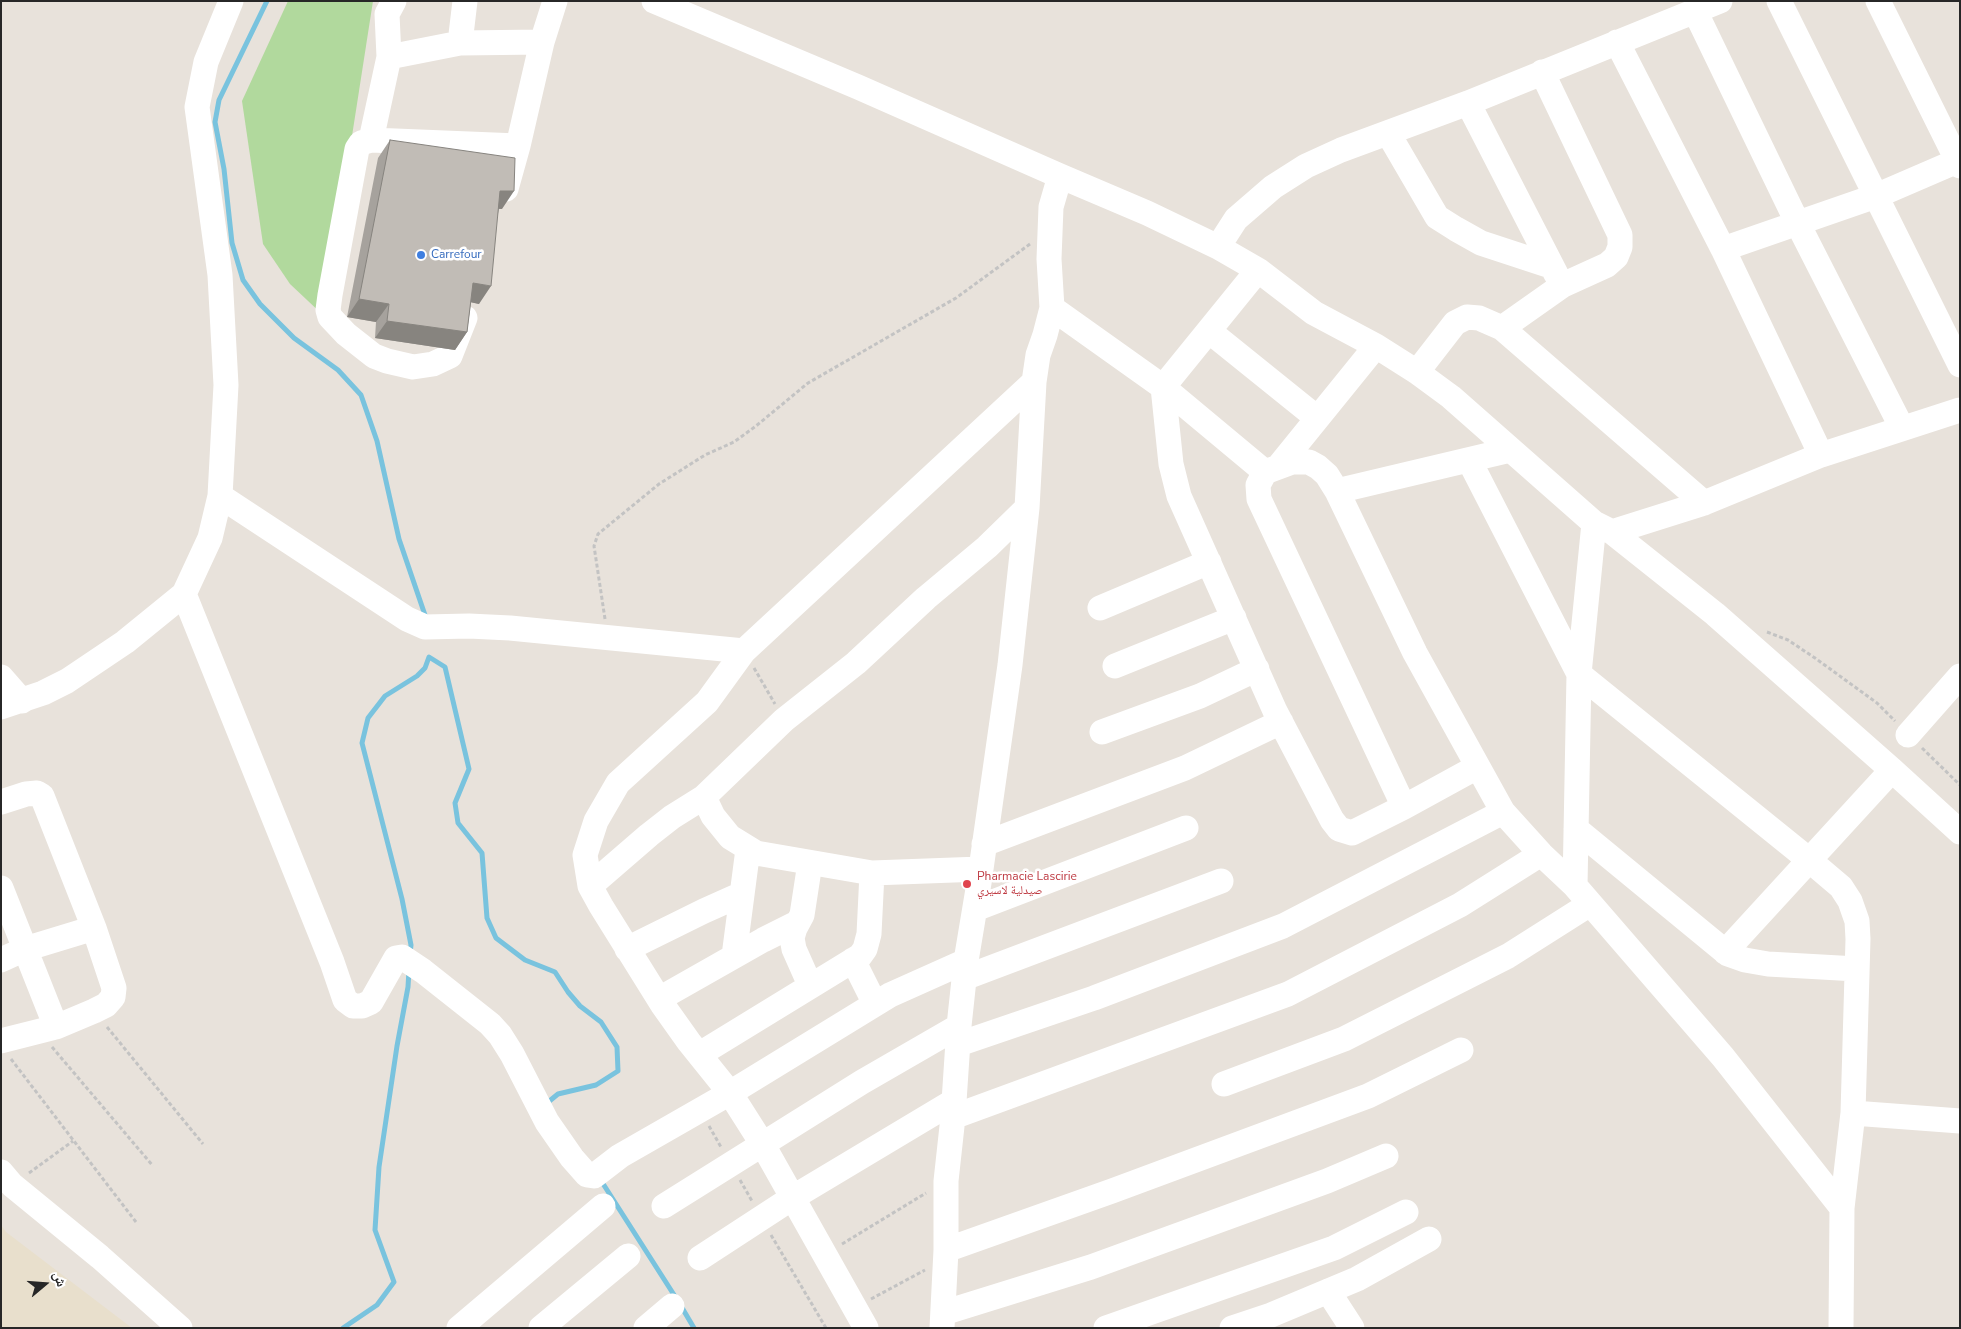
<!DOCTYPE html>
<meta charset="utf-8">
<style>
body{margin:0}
#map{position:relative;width:1961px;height:1329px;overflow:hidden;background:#e8e2db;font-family:"Nunito Sans","Noto Naskh Arabic",sans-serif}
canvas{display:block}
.frame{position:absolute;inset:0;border:2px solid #272727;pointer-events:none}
.north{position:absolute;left:20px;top:1259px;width:50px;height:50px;-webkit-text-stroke:4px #fff;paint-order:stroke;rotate:72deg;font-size:14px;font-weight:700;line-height:20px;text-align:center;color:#272727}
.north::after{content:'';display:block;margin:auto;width:18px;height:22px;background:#272727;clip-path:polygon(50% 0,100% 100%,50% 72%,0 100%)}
</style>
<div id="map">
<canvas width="1961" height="1329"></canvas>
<div class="frame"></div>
<div class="north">ش</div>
</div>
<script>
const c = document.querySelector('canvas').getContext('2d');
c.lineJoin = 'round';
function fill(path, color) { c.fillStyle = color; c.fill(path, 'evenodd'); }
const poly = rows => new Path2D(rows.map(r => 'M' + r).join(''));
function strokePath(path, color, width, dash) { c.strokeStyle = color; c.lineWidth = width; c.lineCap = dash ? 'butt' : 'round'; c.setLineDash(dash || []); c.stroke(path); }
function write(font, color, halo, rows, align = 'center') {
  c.font = font + ' "Nunito Sans","Noto Naskh Arabic",sans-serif'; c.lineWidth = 5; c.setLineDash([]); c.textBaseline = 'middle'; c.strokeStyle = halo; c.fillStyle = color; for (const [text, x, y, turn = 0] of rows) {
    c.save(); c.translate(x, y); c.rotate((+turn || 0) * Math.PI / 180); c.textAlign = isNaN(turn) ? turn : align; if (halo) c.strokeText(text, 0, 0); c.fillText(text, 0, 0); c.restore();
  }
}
fill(poly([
 [1,1225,6,1232,132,1328,1,1328]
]), '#e8dfcc');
fill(poly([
 [288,1,373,1,324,316,290,284,263,244,242,101]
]), '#b1d99d');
strokePath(poly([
 [267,1,219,100,215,122,224,169,232,243,243,280,260,304,294,338,338,370,361,395,377,441,399,539,426,618],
 [410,954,411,945,402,899,362,743,368,718,385,696,417,676,425,668,429,657,445,667,469,769,455,803,458,823,482,853,487,918,496,938,525,960,555,972,568,992,580,1006,601,1022,617,1047,618,1071,596,1085,558,1094,547,1103],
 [600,1179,676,1298],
 [681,1306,694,1328],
 [343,1328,377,1305,394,1282,375,1230,379,1167,397,1046,408,987,409,970]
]), '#79c3de', 5);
strokePath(poly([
 [605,619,594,546,598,534,659,484,705,455,734,442,756,426,808,383,956,298,1030,244],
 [1767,632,1788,640,1815,658,1877,703,1895,721],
 [754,668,775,704],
 [1922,748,1960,785],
 [107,1027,203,1144],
 [52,1047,153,1166],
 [11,1059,136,1222],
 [709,1126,721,1147],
 [29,1173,73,1141],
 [740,1180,752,1201],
 [771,1235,826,1328],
 [842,1244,926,1193],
 [871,1299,925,1270]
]), '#c3c3c3', 3, [4, 2.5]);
strokePath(poly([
 [654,1,858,87,1060,176,1147,213,1218,247,1258,270,1314,313,1376,346,1417,372,1451,397,1594,523,1612,532,1715,614,1892,770,1960,832],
 [1779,1,1960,365],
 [1878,1,1960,166],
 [1695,11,1798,224,1902,428],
 [1617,42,1723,249,1821,455],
 [460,43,465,1],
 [389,57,460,43,542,42],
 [1468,103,1556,274],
 [1388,133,1437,217,1456,229,1481,243,1551,266],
 [371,140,389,57,387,14,394,1],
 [506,189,518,146],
 [1218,247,1236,219,1273,187,1306,166,1341,150,1468,103,1720,1],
 [1723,249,1876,196,1957,161],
 [1258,270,1163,387,1265,472],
 [1052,308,1163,387,1171,464,1179,496,1275,711,1332,820,1339,829,1352,833,1404,807],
 [465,318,450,356,433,364,413,367,387,361,374,356,346,334,330,317,328,310,330,295,357,149,361,143,371,140,518,146,542,42,555,1],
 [1502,328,1563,285,1607,265,1616,257,1620,247,1620,235,1542,72],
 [1209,331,1317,418],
 [1417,372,1455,323,1467,317,1479,318,1502,328,1704,503],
 [1469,460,1579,674,1808,859,1841,887,1850,901,1857,921,1858,939,1853,1113,1842,1208,1841,1328],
 [1278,467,1376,346],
 [1337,491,1510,450],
 [220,496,407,619,425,627,469,626,510,628,744,651],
 [1612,532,1704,503,1821,455,1960,410],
 [184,594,332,962,345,1000,353,1006,362,1006,371,1002,396,958,402,957,423,971,490,1024,500,1035,512,1054,547,1122,572,1158,587,1175,594,1176,620,1156,730,1093,890,995,966,961],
 [1100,608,1209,562],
 [1115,666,1234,618],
 [1,677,22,701],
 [1,707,43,693,67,681,125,642,184,594,210,538,220,496,226,385,220,275,197,107,206,62,231,1],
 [1102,732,1200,696,1257,669],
 [1908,735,1960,676],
 [1477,767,1404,807,1259,499,1258,485,1265,472,1292,462,1309,462,1318,467,1327,475,1337,491,1415,653,1503,812,1541,854,1575,886,1723,1057,1842,1208],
 [1,802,26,794,37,793,42,796,94,928,114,988,113,997,106,1005,94,1011,56,1027,1,1041],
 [1576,829,1728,954,1745,960,1768,964,1857,969],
 [984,844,1185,768,1281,722],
 [810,863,802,915,795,928,792,938,794,949,810,985],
 [981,869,872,873,756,853,730,837,713,816,704,797,784,720,856,663,926,598,987,547,1027,508],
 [590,886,649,835,672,817,704,797],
 [1575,886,1579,674,1594,523],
 [1,888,56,1027],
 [975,909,1186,828],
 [627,949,704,911,742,894],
 [1725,952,1892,770],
 [734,956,748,849],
 [1,960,25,949,94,928],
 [853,960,875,1004],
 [964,978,1221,881],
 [659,999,763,940,797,923],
 [959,1044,1094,998,1283,926,1503,812],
 [700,1054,860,956,865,949,869,934,872,873],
 [1224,1084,1344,1039,1508,956,1590,904],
 [1853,1113,1960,1121],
 [953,1117,1288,994,1460,905,1541,854],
 [1,1172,12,1185,100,1257,180,1328],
 [664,1206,862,1082,959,1026],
 [946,1250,1112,1191,1368,1096,1461,1050],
 [700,1258,792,1198,954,1101],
 [1328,1291,1352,1328],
 [943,1313,1091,1267,1327,1181,1386,1156],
 [459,1328,603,1206],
 [541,1328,628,1256],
 [646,1328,672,1306],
 [866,1328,763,1145,730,1093,689,1042,662,1004,601,906,590,886,585,855,596,821,618,783,707,702,744,651,1034,382],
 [942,1328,946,1250,946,1181,953,1117,959,1026,966,961,979,883,1010,665,1027,508,1034,382,1038,355,1045,335,1052,308,1049,259,1051,207,1060,176],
 [1106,1328,1334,1248,1406,1212],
 [1232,1328,1271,1315,1357,1279,1429,1239]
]), '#fff', 25);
fill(poly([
 [390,140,502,209,499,209,479,304,471,302,467,332,455,350,375,338,376,322,347,317,378,158]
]), '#a6a29d');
fill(poly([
 [500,191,514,191,502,209,488,208],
 [473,283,491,286,479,304,460,300],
 [359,299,389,304,376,322,347,317],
 [387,321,467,332,455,350,375,338]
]), '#87847f');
const building = poly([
 [390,140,515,158,514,191,500,191,491,286,473,283,467,332,387,321,389,304,359,299,390,140]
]);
fill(building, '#c1bcb6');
strokePath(building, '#87847f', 1);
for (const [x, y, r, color] of [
 [421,255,5,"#3f7fe0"],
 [967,884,5,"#e0444e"]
]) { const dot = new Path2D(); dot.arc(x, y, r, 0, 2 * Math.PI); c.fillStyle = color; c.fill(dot); strokePath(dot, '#fff', 2); }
write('12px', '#366cbe', '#fff', [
 ["Carrefour",431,255]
], 'left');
write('12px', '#be3a42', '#fff', [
 ["Pharmacie Lascirie",977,877],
 ["صيدلية لاسيري",977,891]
], 'left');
</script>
